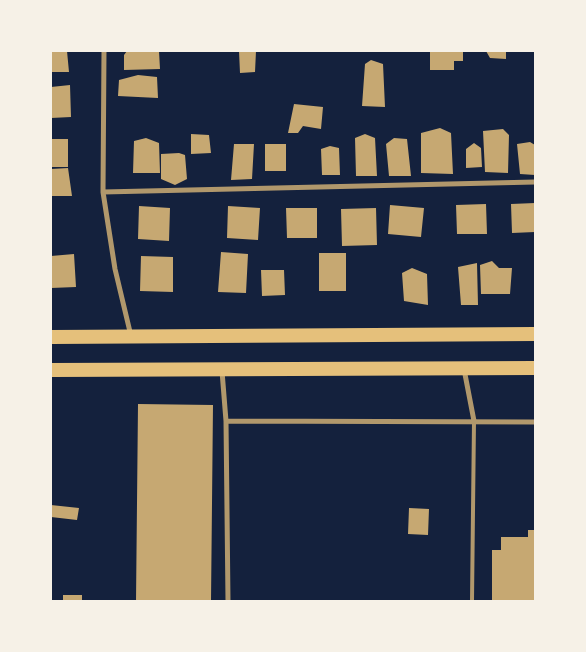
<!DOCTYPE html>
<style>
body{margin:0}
#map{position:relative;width:586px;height:652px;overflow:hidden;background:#14213d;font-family:"Noto Sans",sans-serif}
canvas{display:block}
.frame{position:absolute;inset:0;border:52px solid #f6f1e7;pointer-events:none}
</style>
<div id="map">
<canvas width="586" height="652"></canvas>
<div class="frame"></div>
</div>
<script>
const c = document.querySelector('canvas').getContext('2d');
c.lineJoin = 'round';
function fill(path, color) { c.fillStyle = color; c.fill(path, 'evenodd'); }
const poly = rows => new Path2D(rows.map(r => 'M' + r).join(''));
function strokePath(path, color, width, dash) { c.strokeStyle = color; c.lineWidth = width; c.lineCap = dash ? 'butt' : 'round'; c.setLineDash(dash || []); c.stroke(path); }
fill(poly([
 [51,51,67,51,69,72,51,72],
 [127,51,159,51,160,69,124,70,124,55],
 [239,51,256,51,255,72,240,73],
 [430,51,463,51,463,61,454,61,454,70,430,70],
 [486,51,506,51,506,59,490,58],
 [371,60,383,64,385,107,362,106,365,64],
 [138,75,157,77,158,98,118,96,119,80],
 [70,85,71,117,51,118,51,87],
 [294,104,323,107,321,129,303,126,298,133,288,133],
 [440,128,451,133,453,174,421,173,421,133],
 [503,129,509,135,508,173,485,172,483,131],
 [191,134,209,135,211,153,191,154],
 [365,134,375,138,377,176,356,176,355,138],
 [146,138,159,143,160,173,133,173,134,141],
 [394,138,407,139,411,176,389,176,386,144],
 [51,139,68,139,68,167,51,167],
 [530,142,535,145,535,175,520,174,517,144],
 [474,143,481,148,482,167,466,168,466,149],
 [234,144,254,144,252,179,231,180],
 [265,144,286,144,286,171,265,171],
 [330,146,339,148,340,175,322,175,321,149],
 [179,153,185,155,187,179,175,185,161,179,161,154],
 [68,168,72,196,51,196,51,169],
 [535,203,535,232,512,233,511,204],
 [486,204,487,234,457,234,456,205],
 [390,205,424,208,421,237,388,234],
 [139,206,170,208,169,241,138,239],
 [228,206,260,208,258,240,227,238],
 [286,208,317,208,317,238,287,238],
 [376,208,377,245,342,246,341,209],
 [221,252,248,254,246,293,218,292],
 [319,253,346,253,346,291,319,291],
 [74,254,76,287,51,288,51,256],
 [141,256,173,257,173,292,140,291],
 [492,261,499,268,512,268,510,294,481,294,480,265],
 [477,263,478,305,461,305,458,267],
 [412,268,427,274,428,305,404,301,402,273],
 [261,270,284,270,285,295,262,296],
 [138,404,213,405,211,601,136,601],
 [51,505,79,508,77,520,51,517],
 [409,508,429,509,428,535,408,534],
 [528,530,535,530,534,601,492,601,492,550,501,550,501,537,528,537],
 [63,595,82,595,82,601,63,601]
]), '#c6a872');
strokePath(poly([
 [472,601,474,421]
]), '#b1986c', 4);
strokePath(poly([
 [104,51,103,192,115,269,131,336],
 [103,192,535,182],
 [464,369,474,421],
 [222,371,226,421,228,601],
 [226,421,535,422]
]), '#b1986c', 5);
strokePath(poly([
 [51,337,535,334],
 [51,370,535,368]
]), '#e5c07b', 14);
</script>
